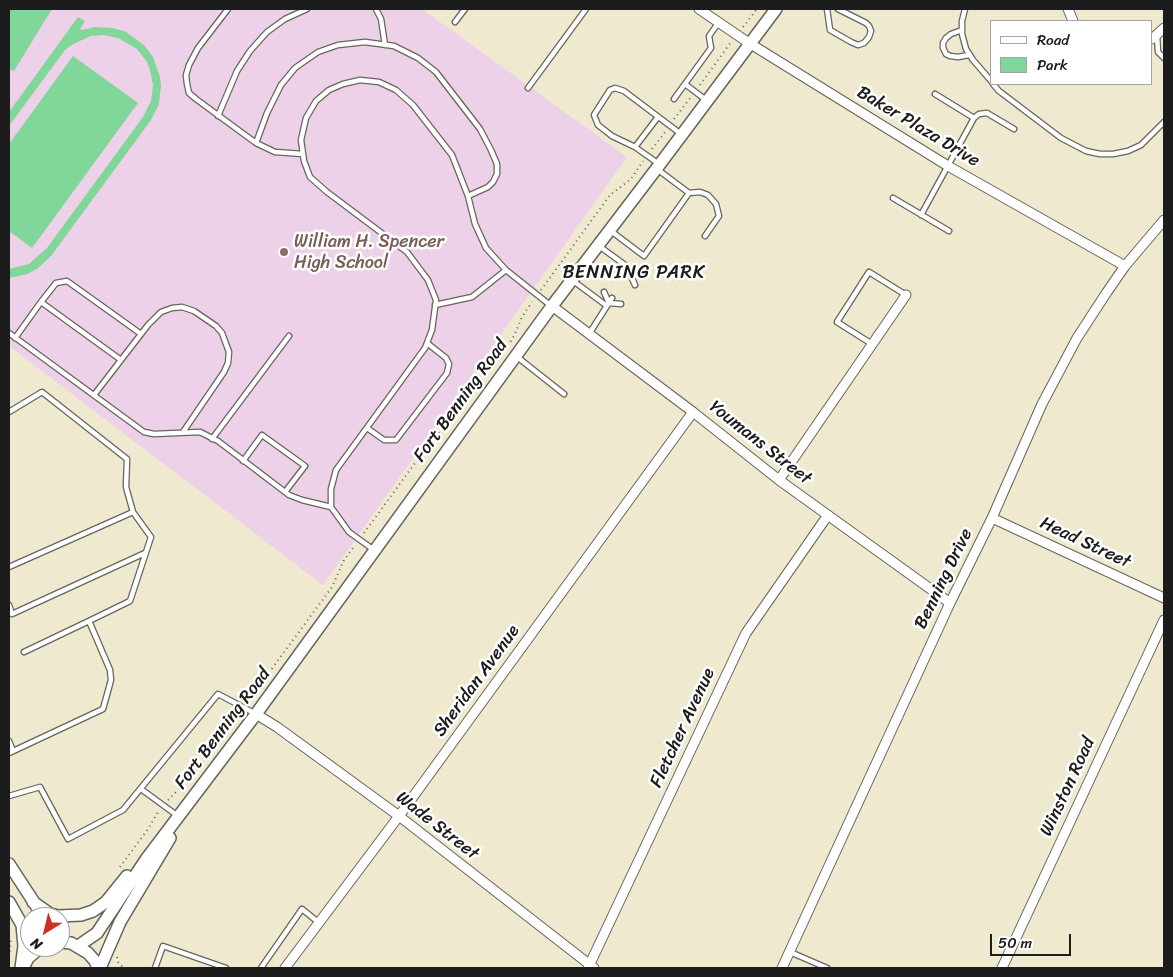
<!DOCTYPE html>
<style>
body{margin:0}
#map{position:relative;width:1173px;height:977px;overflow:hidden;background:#eee9cf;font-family:Sriracha,sans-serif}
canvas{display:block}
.frame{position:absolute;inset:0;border:10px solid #1c1c1c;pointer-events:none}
.legend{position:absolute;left:990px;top:20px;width:162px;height:65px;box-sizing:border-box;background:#fff;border:1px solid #a4a4a4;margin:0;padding:6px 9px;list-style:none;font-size:15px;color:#1c1c1c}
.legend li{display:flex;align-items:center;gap:10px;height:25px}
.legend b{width:25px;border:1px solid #a4a4a4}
.north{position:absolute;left:20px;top:907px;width:50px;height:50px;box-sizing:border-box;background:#fff;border:1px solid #a4a4a4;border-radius:50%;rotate:216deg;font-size:14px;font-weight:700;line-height:20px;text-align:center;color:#1c1c1c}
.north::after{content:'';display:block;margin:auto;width:18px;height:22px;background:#c8321e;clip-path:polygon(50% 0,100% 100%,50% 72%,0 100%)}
.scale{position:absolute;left:990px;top:934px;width:81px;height:22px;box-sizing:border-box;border:2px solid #1c1c1c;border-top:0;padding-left:6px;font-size:15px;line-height:18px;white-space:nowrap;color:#1c1c1c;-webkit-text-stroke:4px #fff;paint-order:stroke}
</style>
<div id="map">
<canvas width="1173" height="977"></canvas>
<div class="frame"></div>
<ul class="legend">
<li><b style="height:6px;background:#fff"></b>Road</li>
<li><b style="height:14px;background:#81d699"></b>Park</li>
</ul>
<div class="north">N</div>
<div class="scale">50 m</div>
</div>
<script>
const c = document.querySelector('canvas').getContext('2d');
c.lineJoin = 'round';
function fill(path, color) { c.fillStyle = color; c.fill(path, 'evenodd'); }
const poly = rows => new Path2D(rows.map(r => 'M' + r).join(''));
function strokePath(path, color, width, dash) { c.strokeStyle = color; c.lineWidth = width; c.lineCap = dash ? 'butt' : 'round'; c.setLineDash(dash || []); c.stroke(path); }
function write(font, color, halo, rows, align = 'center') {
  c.font = font + ' Sriracha,sans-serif'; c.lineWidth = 5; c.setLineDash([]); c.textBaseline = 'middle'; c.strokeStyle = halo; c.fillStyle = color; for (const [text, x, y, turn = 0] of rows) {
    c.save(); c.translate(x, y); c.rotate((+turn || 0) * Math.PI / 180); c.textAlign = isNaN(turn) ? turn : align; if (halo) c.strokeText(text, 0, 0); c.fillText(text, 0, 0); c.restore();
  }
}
fill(poly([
 [9,9,422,9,627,157,323,585,9,346]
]), '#edd1e9');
fill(poly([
 [9,9,52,9,14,71,9,69],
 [78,17,85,21,80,29,82,30,95,27,113,28,126,32,144,45,153,57,160,77,161,85,159,104,151,120,51,256,37,269,27,274,9,278,9,269,29,264,47,248,143,117,151,101,153,85,150,70,147,62,137,49,118,38,103,35,91,36,73,44,65,50,9,126,9,112],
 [73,56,138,103,32,248,9,231,9,144]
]), '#81d699');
const service = poly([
 [228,9,198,48,189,65,186,75,187,84,189,93,196,99,256,143,267,113,281,85,295,68,318,52,338,45,365,42,394,46,418,58,436,72,480,129,491,150,497,164,497,174,493,182,488,187,468,196],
 [376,9,381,19,385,45],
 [827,9,830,30,851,42,858,45,864,43,869,37,871,31,869,26,866,23,838,9],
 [965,9,962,21,962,34,966,49,973,60,992,82],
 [455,22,465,9],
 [962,30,951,34,946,38,943,43,943,48,946,54,950,56,958,57,969,55],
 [1157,35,1158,52,1164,58],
 [685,84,706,100],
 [993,84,999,91,1061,138,1086,151,1100,154,1113,154,1128,151,1141,145,1164,122],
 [528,88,586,9],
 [935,94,974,118],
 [674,99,711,48,709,36,719,22],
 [218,116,237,71,250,51,267,32,285,19,307,9],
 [256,143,275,152,303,154],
 [635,147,658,117],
 [659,164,635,147,612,136,598,125,594,115,610,90,615,88,624,91,681,134],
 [689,193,700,192,708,195,716,204,719,216,705,236],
 [893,198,949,231],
 [921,215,974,118,979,114,987,113,1014,129],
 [611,231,644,256,689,193,657,169],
 [599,246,632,270,630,274,635,285],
 [618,272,630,274],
 [572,280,607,306],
 [604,292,609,303],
 [41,302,56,283,67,281,141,334],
 [609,303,621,304],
 [435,305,472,297,506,270],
 [9,333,144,432,154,434,200,432,218,441,289,495,302,500,331,507,349,532,374,550],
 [589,334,612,298],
 [15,338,41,302,121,360],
 [872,344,837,322,869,272,906,295],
 [516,356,564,394],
 [94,395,148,325,161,312,172,308,182,307,194,311,216,326,222,333,229,352,228,363,224,372,183,432],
 [9,412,42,392,127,459,126,487,133,512,151,537,130,601,89,621],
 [367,428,384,440,396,440,447,373,449,364,446,358,427,343],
 [212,439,289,336],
 [243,461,262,435,305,466,285,492],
 [331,507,331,489,336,470,425,348,432,330,436,300,428,280,407,252,327,192,310,177,304,161,301,140,306,118,316,101,329,90,343,84,360,80,379,82,396,90,413,105,452,155,468,196,475,224,486,248,506,270,550,305],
 [9,567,133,512],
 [9,605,12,614,145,553],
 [9,741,13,751],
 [9,753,103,709,111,680,110,670,89,621,24,652],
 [141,789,178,816],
 [9,796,40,787,68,839,123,810,218,694,256,714],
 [790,952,827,968],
 [155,968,163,946,226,968],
 [261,968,302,909,318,922]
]);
const minor = poly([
 [699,9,749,43,948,166,1125,266],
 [1068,9,1073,21],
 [1152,39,1164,28],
 [552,306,693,412,779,480,950,603],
 [779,480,906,295],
 [992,518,1164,598],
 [256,714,277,727,399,816,594,968],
 [285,968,399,816,693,412],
 [588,968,746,633,828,515],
 [782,968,950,603,992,518,1042,404,1077,338,1107,292,1125,266,1164,220],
 [1002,968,1164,620]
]);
const tertiary = poly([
 [9,864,37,907],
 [9,902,22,925,24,946,21,968],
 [33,902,50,914,59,916,81,915,93,911,106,902,127,876],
 [60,942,71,943,88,953,95,961,98,968],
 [78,946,97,933,147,858,256,714,552,306,660,164,776,9],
 [23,968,28,958,41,947],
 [100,968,120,922,170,838]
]);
strokePath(service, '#66645b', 7);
strokePath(minor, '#66645b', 11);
strokePath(tertiary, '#66645b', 14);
strokePath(poly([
 [743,27,757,9],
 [700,85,731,42],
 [674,119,691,97],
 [652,149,666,131],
 [541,290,610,195,631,179,643,161],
 [505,350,514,336,522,317,532,302],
 [364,533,434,437,456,418],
 [248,701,332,587,344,560,355,545],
 [168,800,195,773,239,713],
 [120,867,148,829,158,812],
 [9,936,11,942,9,958],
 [117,957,118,962,124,968]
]), '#66645b', 2, [1, 4]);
strokePath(service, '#fff', 4.5);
strokePath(minor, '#fff', 9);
strokePath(tertiary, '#fff', 11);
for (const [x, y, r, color] of [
 [284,252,5,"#8d6e63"]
]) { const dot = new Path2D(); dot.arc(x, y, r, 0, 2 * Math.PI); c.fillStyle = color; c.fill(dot); strokePath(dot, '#fff', 2); }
write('18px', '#1c1c1c', '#fff', [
 ["Baker Plaza Drive",918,127,31],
 ["Fort Benning Road",461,401,-54],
 ["Youmans Street",760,443,38],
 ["Head Street",1085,543,25],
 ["Benning Drive",944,579,-64],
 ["Sheridan Avenue",477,681,-54],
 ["Fletcher Avenue",683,728,-65],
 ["Fort Benning Road",223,729,-53],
 ["Winston Road",1068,787,-65],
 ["Wade Street",437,826,38]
]);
write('18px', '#785e54', '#fff', [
 ["William H. Spencer",294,242],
 ["High School",294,263]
], 'left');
c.letterSpacing = '1px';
write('19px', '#1c1c1c', '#fff', [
 ["BENNING PARK",634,273]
]);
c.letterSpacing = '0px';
</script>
